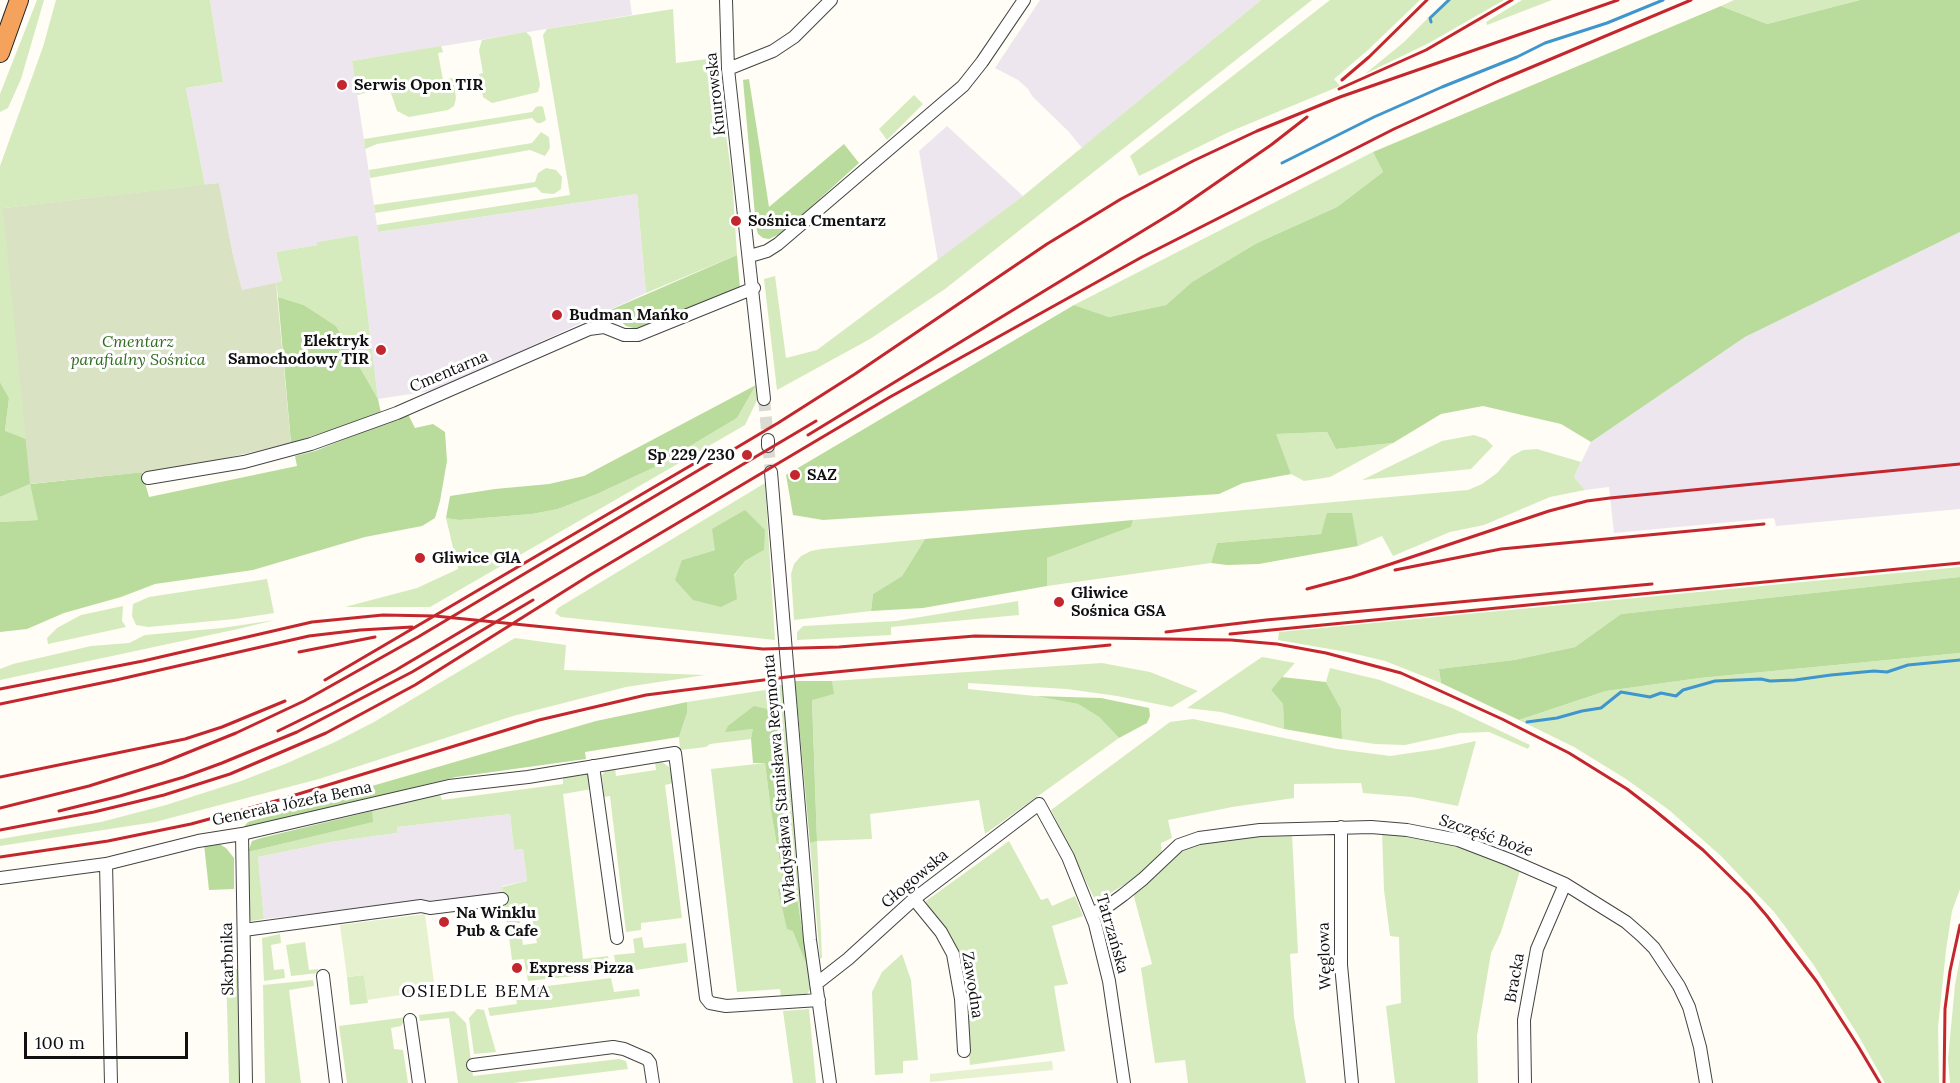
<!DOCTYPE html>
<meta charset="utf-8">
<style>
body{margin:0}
#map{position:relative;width:1960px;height:1083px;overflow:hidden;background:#fffdf5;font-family:Lora,serif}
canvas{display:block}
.scale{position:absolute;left:24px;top:1032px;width:164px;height:27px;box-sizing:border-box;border:3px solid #111;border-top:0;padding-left:8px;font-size:18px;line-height:21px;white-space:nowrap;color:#111;-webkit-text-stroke:4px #fff;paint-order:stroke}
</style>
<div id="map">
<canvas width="1960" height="1083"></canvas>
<div class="scale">100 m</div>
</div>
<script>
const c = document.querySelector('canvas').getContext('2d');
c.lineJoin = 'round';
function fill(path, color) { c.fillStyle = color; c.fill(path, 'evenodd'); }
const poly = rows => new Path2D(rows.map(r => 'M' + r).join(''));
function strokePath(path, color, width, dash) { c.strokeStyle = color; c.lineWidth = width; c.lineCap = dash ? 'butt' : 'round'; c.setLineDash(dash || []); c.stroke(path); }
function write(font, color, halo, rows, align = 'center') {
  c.font = font + ' Lora,serif'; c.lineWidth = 6; c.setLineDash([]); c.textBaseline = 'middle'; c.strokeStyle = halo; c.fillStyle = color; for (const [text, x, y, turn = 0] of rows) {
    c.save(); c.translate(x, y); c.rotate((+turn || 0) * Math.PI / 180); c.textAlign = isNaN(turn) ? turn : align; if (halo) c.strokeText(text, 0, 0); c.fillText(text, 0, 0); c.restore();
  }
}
fill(poly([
 [210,0,630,0,632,15,352,61,378,232,637,194,646,293,437,390,378,399,358,235,318,242,317,245,276,252,282,282,242,291,233,255,219,183,205,185,186,88,223,82],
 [1040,0,1261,0,1082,148,1069,132,1032,96,1028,89,1018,80,995,68],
 [947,126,1023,196,938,261,919,151],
 [1960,232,1960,509,1776,526,1774,518,1614,533,1609,487,1585,490,1574,477,1591,442,1745,337],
 [510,814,514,850,523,849,527,881,502,886,503,893,264,919,258,857,331,842,397,833,397,827]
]), '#eee6ef');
fill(poly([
 [37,0,44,0,21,79,8,108,0,112,0,94],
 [56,0,210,0,223,82,186,88,205,185,4,208,26,439,5,432,9,398,0,382,0,166,43,47],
 [1261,0,1312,0,945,289,870,339,777,390,764,279,775,276,786,358,817,350,1023,196],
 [1330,0,1420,0,1368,50,1334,79,1340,86,1229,132,1139,176,1130,156],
 [1446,0,1504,0,1429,43,1365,74,1404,42],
 [1522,0,1552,0,1487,25,1486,22],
 [1734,0,1860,0,1767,24,1721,6],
 [673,9,676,63,715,58,732,177,737,255,646,293,637,194,378,232,377,225,570,195,543,35,547,29],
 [526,32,531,37,540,85,538,92,492,103,483,97,479,74,483,73,479,50,482,40],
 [441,46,443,52,438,53,443,80,453,78,456,98,454,106,448,110,409,117,397,111,389,87,357,95,352,61],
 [914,95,923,104,887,140,879,129],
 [540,106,543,107,546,120,541,123,537,123,532,118,377,144,365,149,364,139,532,112,536,107],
 [541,132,549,137,550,148,545,156,530,150,370,178,369,170,532,143],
 [1373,152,1383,172,1337,207,1257,243,1192,282,1166,305,1109,317,1074,305],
 [546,168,556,170,562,177,561,189,554,194,542,193,536,187,375,213,374,205,535,182,538,173],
 [358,235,378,399,336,326,304,305,278,297,276,283,282,281,276,252,317,245,317,242],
 [756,385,758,398,745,425,430,607,345,607,417,588,458,569,446,518,459,520,532,514,558,509,597,494,655,467,737,418],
 [1327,432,1336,449,1393,443,1330,477,1304,481,1291,474,1275,434],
 [1474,435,1486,439,1493,446,1471,469,1362,480,1442,441],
 [1537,449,1581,462,1574,477,1585,490,1550,497,1484,525,1450,532,1393,556,1382,536,1358,546,1351,513,1328,513,1321,534,1217,543,1211,563,1047,586,1047,558,1131,527,1133,520,1468,490,1482,484,1497,473,1512,456,1523,450],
 [765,483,775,640,561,617,555,613,558,608],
 [715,550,764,550,745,561,734,576,682,560],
 [30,484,39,520,0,522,0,497],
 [925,539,902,576,873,594,871,611,794,620,791,574,794,564,801,556,811,551,821,549],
 [1960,567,1960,577,1621,614,1575,647,1514,660,1439,669,1441,683,1385,661,1347,652,1278,640,1279,632],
 [267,579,274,613,235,619,148,627,136,625,132,616,133,604,149,597],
 [1018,601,1019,615,891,627,891,635,797,640,797,632,803,626,896,621],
 [123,606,122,621,126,627,48,644,47,638,57,628,81,615],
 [275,620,238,629,0,680,0,669,13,664,91,646,129,643,145,635,222,628],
 [515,638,566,645,564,670,705,675,626,687,513,716,319,779,155,822,0,846,0,839,101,822,166,805,241,781,285,764,335,742,374,722],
 [1960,653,1960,889,1952,911,1946,950,1938,1027,1939,1083,1885,1083,1858,1035,1813,964,1775,913,1721,856,1669,810,1626,779,1574,747,1519,720,1606,691,1700,678],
 [1262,657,1295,663,1271,690,1283,704,1284,729,1221,712,1187,708],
 [1102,663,1150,672,1198,691,1172,707,1117,696,1067,689,968,683,968,689,1035,696,1078,704,1099,717,1119,738,985,834,979,800,870,814,872,839,817,841,822,958,820,958,810,843,817,841,812,699,833,694,832,681],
 [1330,668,1380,680,1452,708,1530,745,1528,749,1489,732,1460,733,1405,745,1375,744,1342,739,1341,709,1326,682],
 [782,685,787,722,805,947,785,820,779,732,780,724,725,731,754,729,751,739,710,744,706,747,680,750,679,737,687,713,687,702,765,690,772,686],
 [1193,719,1337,749,1390,756,1438,749,1476,741,1458,806,1412,797,1363,793,1361,783,1294,784,1294,798,1232,807,1168,820,1172,838,1161,843,1162,856,1140,875,1096,902,1051,810,1170,722],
 [655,762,662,762,669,767,672,774,673,783,665,785,682,918,641,923,641,930,626,932,610,796,604,797,602,775,607,769,615,767,616,776,656,770],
 [765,763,771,811,784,887,779,889,805,961,807,961,812,988,805,996,781,997,780,989,737,992,711,769],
 [591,772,592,789,563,794,583,959,608,956,611,972,528,981,524,959,512,960,508,929,520,928,523,945,537,943,530,909,518,910,520,923,507,924,502,887,527,881,523,849,514,850,510,814,397,827,397,833,331,842,258,857,264,919,251,921,249,918,248,852,372,822,372,811,440,794,442,800,563,784,563,777],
 [1382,832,1406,834,1456,844,1520,871,1501,932,1491,953,1477,1036,1478,1083,1395,1083,1386,1006,1401,1003,1399,937,1390,936,1384,890],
 [1271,834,1292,834,1298,953,1290,954,1294,1017,1306,1083,1188,1083,1185,1060,1155,1063,1141,968,1152,964,1133,893,1183,849,1208,842],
 [1009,841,1041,900,1048,898,1052,906,1075,896,1083,916,1052,926,1068,984,1054,986,1065,1051,970,1065,962,980,951,937,927,905,926,901],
 [280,934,281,943,271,945,274,970,284,969,285,978,264,981,262,938],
 [642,937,644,948,686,943,688,962,617,973,614,955,635,953,633,939],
 [305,942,309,970,318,969,318,973,291,976,286,945],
 [902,954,911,980,918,1060,903,1061,903,1073,875,1075,872,992,882,972],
 [1960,958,1960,1083,1950,1083,1948,1059,1955,985],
 [226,969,239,969,241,1083,229,1083],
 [364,975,368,1003,350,1005,347,977],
 [611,978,614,992,639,989,640,996,490,1016,488,1008,517,1004,515,990],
 [313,980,314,986,289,990,301,1083,265,1083,263,985],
 [477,1009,484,1010,496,1052,474,1054,469,1018],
 [809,1009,816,1083,793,1083,783,1011],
 [454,1011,466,1023,473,1076,619,1059,626,1061,628,1069,513,1083,458,1083,449,1018,420,1021,419,1015],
 [407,1017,401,1026,391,1028,394,1049,403,1050,408,1083,347,1083,339,1026]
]), '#d5ebbd');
fill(poly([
 [1860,0,1960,0,1960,232,1745,337,1591,442,1561,424,1483,406,1441,414,1393,443,1336,449,1327,432,1276,434,1291,474,1243,483,1219,494,823,520,793,515,786,475,1074,305,1109,317,1166,305,1192,282,1257,243,1337,207,1383,172,1373,152,1721,6,1767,24],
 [749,79,769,207,844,144,859,163,782,233,769,239,763,238,758,234,756,227,743,80],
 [737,255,740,288,641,330,626,326,614,316,601,314],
 [278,297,304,305,336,326,378,399,381,413,291,443],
 [0,382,9,398,5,431,26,439,31,484,142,472,149,497,297,466,295,456,315,451,408,414,415,428,433,424,445,432,447,461,440,501,435,518,422,526,365,537,253,570,155,584,121,597,64,613,27,629,0,632,0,522,38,520,30,484,0,497],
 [756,385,737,418,655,467,597,494,558,509,532,514,459,520,446,518,450,496,495,489,549,484,584,476],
 [745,510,765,530,764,550,745,561,734,575,737,599,721,607,693,600,675,580,682,560,715,550,712,529],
 [1327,513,1352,513,1358,546,1259,564,1227,565,1211,563,1217,543,1321,534],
 [1133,520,1131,527,1047,558,1047,586,923,608,871,611,873,594,902,576,925,539],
 [1960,577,1960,653,1700,678,1606,691,1519,720,1441,683,1439,669,1514,660,1575,647,1621,614],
 [1282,677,1326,682,1341,709,1342,739,1284,729,1283,704,1271,690],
 [795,681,832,681,834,694,812,700,817,841,810,843],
 [1035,696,1101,698,1149,708,1150,716,1147,723,1119,738,1099,717,1078,704],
 [687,702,687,713,679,737,585,752,586,759,456,777,242,829,248,822,596,721],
 [754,706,767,709,774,724,781,723,779,732,785,820,807,961,805,961,793,931,787,929,778,889,784,886,771,811,765,763,753,763,751,739,753,729,725,732,728,726],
 [372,811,373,822,248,852,252,841,261,838],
 [216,842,226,848,234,858,234,889,209,890,204,844]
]), '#b9dc9c');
fill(poly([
 [219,183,233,255,242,290,276,283,291,443,184,468,30,484,3,208]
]), '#d9e3c4');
fill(poly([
 [425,914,435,990,367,1000,364,975,347,977,340,925],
 [1052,1061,1053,1070,930,1082,930,1074]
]), '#e6f2cf');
strokePath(poly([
 [1431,22,1430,18,1449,0],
 [1282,163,1374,117,1442,87,1517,57,1545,43,1607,23,1663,0],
 [1527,722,1557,718,1582,711,1601,708,1621,692,1650,697,1661,693,1676,696,1683,690,1715,681,1761,679,1770,681,1795,680,1831,675,1874,671,1887,672,1908,665,1960,660]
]), '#3f96cf', 3);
strokePath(poly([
 [764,399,768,440],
 [768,446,771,472]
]), '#dbdad3', 12, [12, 6]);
const minor = poly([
 [726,0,728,69,764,399],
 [728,69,773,51,794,37,831,0],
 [750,256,767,251,778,244,963,86,982,62,1024,0],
 [768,440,768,446],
 [771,472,810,940,830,1083],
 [148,478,244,462,311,444,397,413,589,329,604,327,624,335,638,335,754,288],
 [593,766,617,938],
 [1341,827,1341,965,1352,1083],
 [242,834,246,1083],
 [106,864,111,1083],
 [0,878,106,864,198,841,242,834,449,786,528,777,675,753,706,998,710,1003,726,1006,819,1000],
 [914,899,941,932,953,954,961,999,964,1051],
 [1091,914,1108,906,1123,895,1143,879,1179,845,1199,838,1260,830,1371,827,1407,830,1458,840,1510,860,1565,884,1626,922,1642,936,1654,948,1679,986,1689,1007,1700,1047,1706,1083],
 [244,930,421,906,430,908,502,899],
 [323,976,336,1083],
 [816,984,848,959,914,899,1039,804,1068,857,1095,924,1109,981,1124,1083],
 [410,1020,419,1083],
 [473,1065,613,1047,624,1049,647,1059,650,1063,653,1083],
 [1525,1083,1524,1020,1537,949,1565,884]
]);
const highway = poly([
 [0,53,19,0]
]);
strokePath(minor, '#444', 14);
strokePath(highway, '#222', 20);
strokePath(minor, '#fff', 12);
strokePath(highway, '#f5a25d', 18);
strokePath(poly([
 [1342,80,1369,57,1427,0],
 [1339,89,1426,50,1512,0],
 [808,435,1177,210,1271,145,1307,117],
 [1395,570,1501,549,1764,524],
 [1307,589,1352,577,1549,511,1587,501,1610,498,1960,464],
 [1166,632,1266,620,1652,584],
 [1230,634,1960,563],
 [299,652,375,637],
 [325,680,695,463],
 [0,689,143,661,312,622,383,615,435,616,763,649,839,647,975,636,1231,640,1277,644,1326,653,1401,673,1502,719,1569,753,1627,789,1653,809,1703,850,1749,895,1767,916,1817,982,1858,1046,1880,1083],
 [0,704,116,680,309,636,360,630,412,627],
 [278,731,331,705,396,670,816,421],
 [0,777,185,739,222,727,285,701],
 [0,808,89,786,162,763,236,733,304,701,418,637,778,423,855,374,1047,244,1121,199,1193,161,1257,131,1340,97,1618,0],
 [59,811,120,796,184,777,222,763,297,732,412,672,533,600],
 [0,830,94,812,164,795,230,774,326,733,415,685,590,575,890,397,1142,257,1394,129,1501,80,1691,0],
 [0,857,108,841,191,824,279,800,539,720,646,695,795,676,1110,645],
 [1944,1083,1945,1009,1950,971,1960,925]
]), '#c4262e', 3);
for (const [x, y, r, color] of [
 [342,85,6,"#c4262e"],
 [736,221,6,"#c4262e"],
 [557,315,6,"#c4262e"],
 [381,350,6,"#c4262e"],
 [747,455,6,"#c4262e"],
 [795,475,6,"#c4262e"],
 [420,558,6,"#c4262e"],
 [1059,602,6,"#c4262e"],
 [444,922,6,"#c4262e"],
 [517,968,6,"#c4262e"]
]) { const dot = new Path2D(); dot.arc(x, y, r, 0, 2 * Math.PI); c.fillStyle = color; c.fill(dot); strokePath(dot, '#fff', 2); }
write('bold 16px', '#111', '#fff', [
 ["Serwis Opon TIR",354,85],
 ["Sośnica Cmentarz",748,221],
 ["Budman Mańko",569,315],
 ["Elektryk",369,341,"right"],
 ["Samochodowy TIR",369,359,"right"],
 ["Sp 229/230",735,455,"right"],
 ["SAZ",807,475],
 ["Gliwice GlA",432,558],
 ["Gliwice",1071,593],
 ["Sośnica GSA",1071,611],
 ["Na Winklu",456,913],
 ["Pub & Cafe",456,931],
 ["Express Pizza",529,968]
], 'left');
write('16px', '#111', '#fff', [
 ["Knurowska",716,94,-96],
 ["Cmentarna",449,372,-23],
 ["Władysława Stanisława Reymonta",780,779,-95],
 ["Generała Józefa Bema",292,804,-12],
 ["Szczęść Boże",1486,836,19],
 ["Głogowska",915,879,-40],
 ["Tatrzańska",1112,934,74],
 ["Węglowa",1325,956,-92],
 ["Skarbnika",228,959,-91],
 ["Bracka",1515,978,-80],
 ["Zawodna",972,985,81]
]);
write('italic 16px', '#2f6b1f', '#fff', [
 ["Cmentarz",138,342],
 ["parafialny Sośnica",138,360]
]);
c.letterSpacing = '1.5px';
write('18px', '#111', '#fff', [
 ["OSIEDLE BEMA",476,992]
]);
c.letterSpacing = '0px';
</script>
